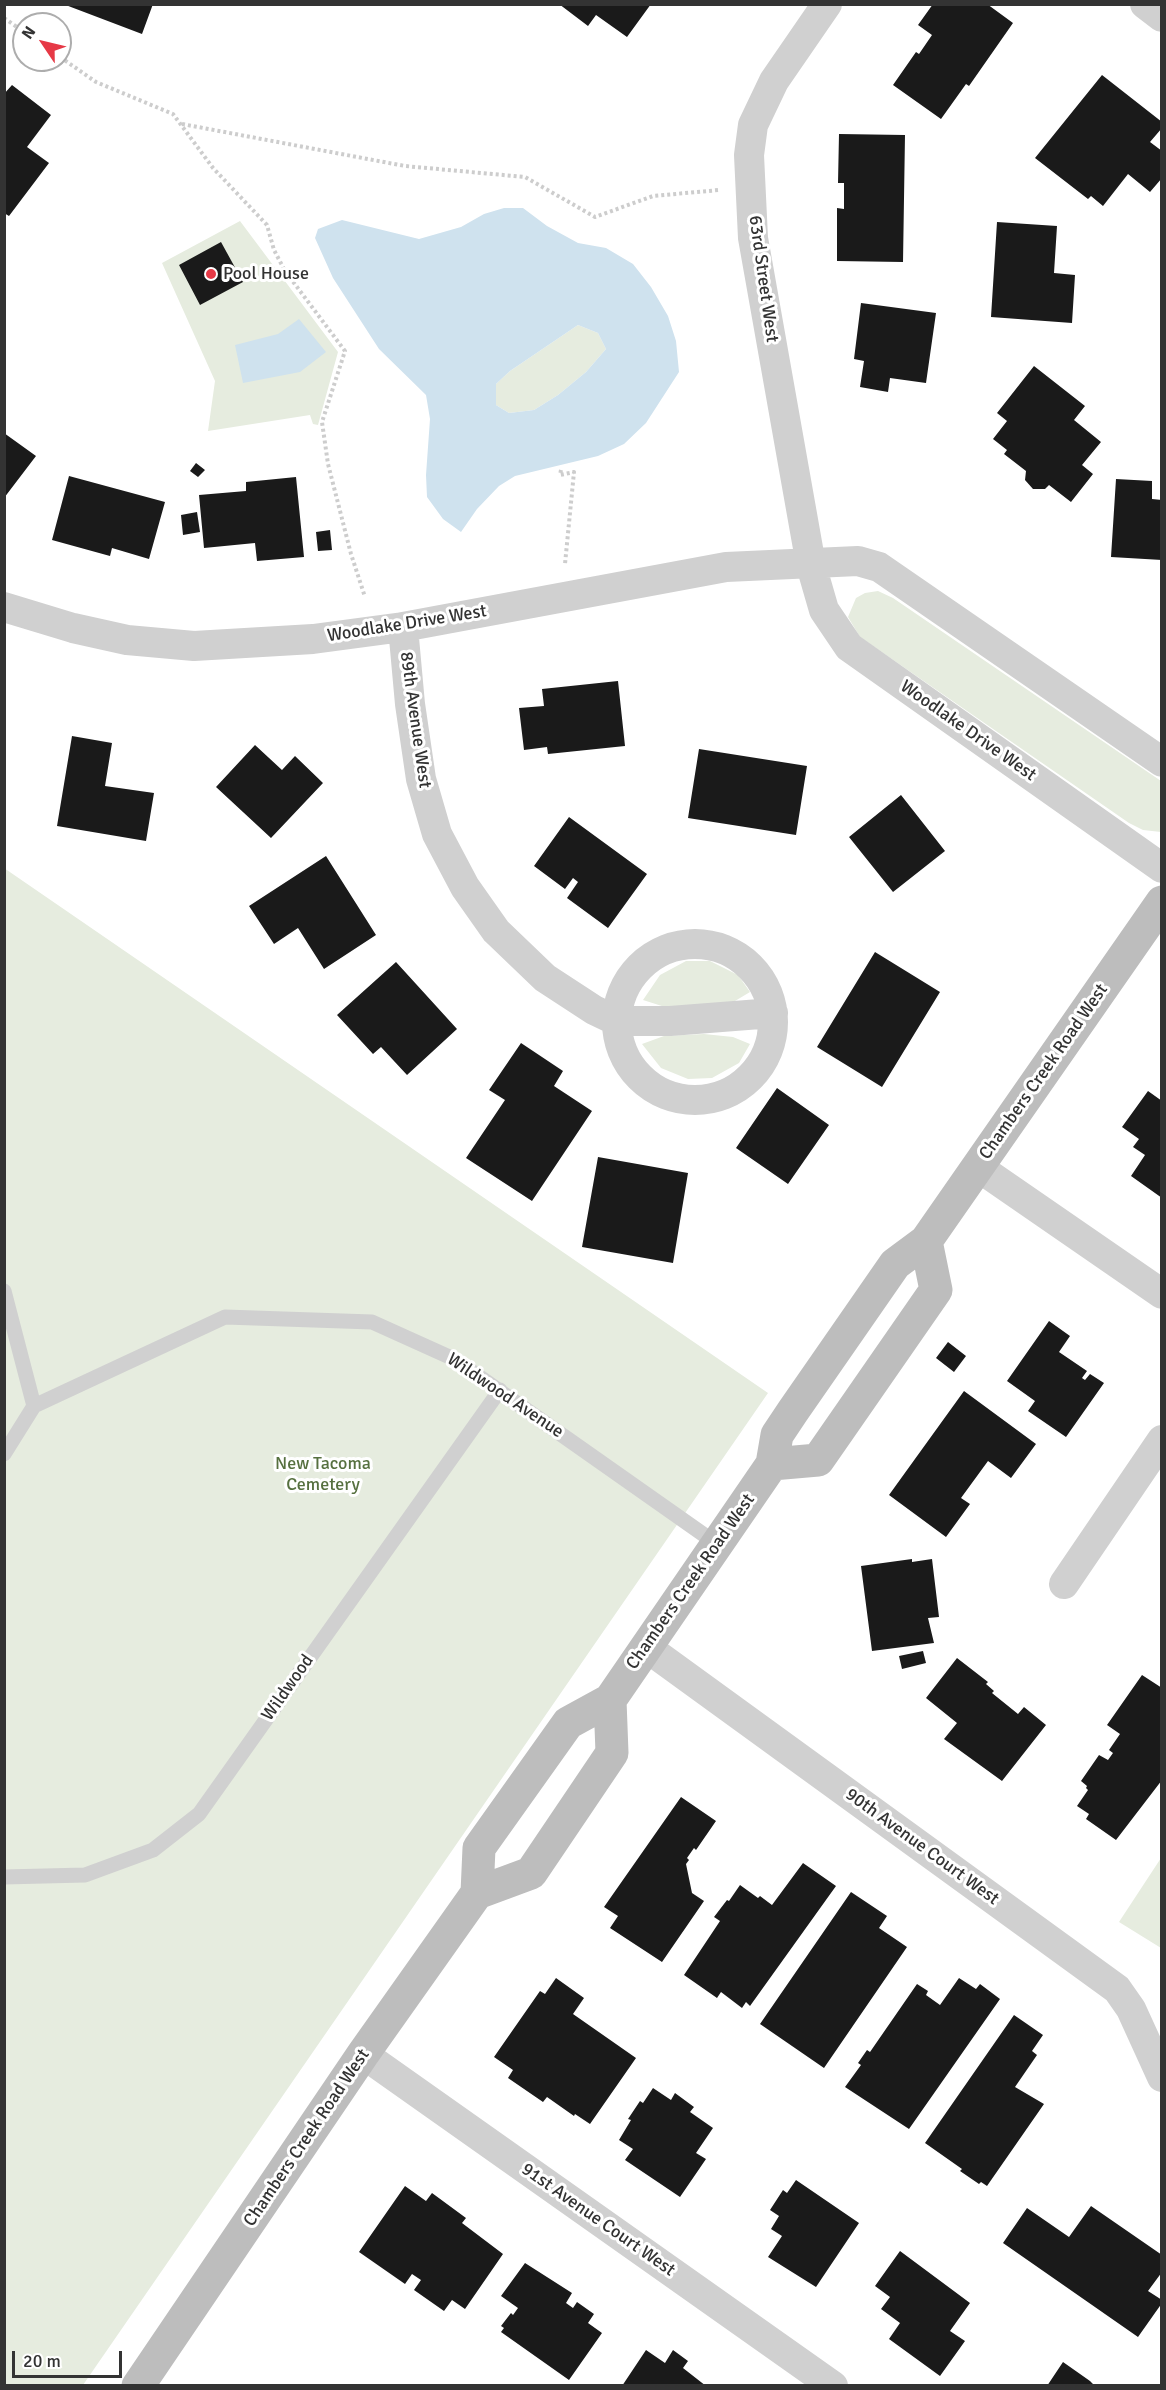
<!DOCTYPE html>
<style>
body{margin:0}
#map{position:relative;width:1166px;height:2390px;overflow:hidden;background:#fff;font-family:Signika,sans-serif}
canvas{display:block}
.frame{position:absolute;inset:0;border:6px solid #333;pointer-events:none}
.north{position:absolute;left:12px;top:12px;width:60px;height:60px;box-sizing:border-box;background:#fff;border:2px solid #adadad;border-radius:50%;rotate:305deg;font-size:16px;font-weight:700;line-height:24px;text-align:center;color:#333}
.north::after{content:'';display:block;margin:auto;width:21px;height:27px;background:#e63946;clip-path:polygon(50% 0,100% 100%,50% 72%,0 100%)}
.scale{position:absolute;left:12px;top:2351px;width:110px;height:27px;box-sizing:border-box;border:3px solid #333;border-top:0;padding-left:8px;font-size:18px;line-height:21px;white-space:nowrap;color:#333;-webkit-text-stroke:4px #fff;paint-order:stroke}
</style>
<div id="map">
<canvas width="1166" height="2390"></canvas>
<div class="frame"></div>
<div class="north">N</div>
<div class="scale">20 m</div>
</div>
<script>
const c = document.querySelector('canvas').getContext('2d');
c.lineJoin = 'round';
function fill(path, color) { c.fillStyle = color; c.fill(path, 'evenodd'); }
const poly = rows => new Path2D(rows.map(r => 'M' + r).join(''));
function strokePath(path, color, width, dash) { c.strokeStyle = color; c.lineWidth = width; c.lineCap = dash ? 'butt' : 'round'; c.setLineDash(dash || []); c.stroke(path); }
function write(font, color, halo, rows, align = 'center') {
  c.font = font + ' Signika,sans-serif'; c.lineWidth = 6; c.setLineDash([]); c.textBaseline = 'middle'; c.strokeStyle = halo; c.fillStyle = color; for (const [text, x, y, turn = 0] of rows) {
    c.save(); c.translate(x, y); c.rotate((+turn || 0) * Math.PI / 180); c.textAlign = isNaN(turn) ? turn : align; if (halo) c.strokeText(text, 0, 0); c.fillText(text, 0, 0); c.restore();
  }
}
fill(poly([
 [240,221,338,352,318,425,313,424,310,415,208,431,215,381,162,263],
 [578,325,598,333,606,349,586,372,558,395,534,410,509,413,496,405,496,384,510,371],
 [878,591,893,598,1161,781,1161,832,1143,830,1129,823,860,637,848,617,856,598,865,593],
 [4,868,768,1393,83,2385,5,2385],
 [686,961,710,961,738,975,750,992,735,1001,706,1006,665,1007,643,1000,660,975],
 [704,1034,733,1037,750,1044,739,1063,712,1078,688,1079,661,1068,642,1044,664,1036],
 [1161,1858,1161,1948,1119,1922]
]), '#e6ecdf');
fill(poly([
 [504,208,523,208,547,226,578,243,606,248,633,264,651,287,668,316,676,341,679,372,646,423,624,444,598,456,515,476,499,486,477,509,461,532,443,519,427,497,426,475,430,419,426,395,379,349,333,278,315,238,318,229,342,220,419,239,461,227,484,214],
 [578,325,598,333,606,349,586,372,558,395,534,410,509,413,496,405,496,384,510,371],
 [299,319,326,352,300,372,243,383,235,345,278,334]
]), '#cfe2ee');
fill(poly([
 [63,4,153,4,142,34],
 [559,4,651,4,627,37,596,15,588,26],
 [933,4,987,4,1013,23,969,86,966,84,941,119,893,85,916,52,919,54,932,35,918,25],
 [1102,75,1162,122,1162,128,1150,142,1162,151,1162,178,1150,192,1128,174,1103,206,1091,196,1088,199,1035,158],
 [12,85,51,115,27,147,49,163,9,216,4,213,4,94],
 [839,134,905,135,903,262,837,261,837,208,844,209,844,183,838,183],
 [997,222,1057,226,1054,273,1075,275,1072,323,991,317],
 [221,242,243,282,200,305,179,265],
 [861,303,936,313,926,383,890,378,888,392,860,387,864,361,854,359],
 [1034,366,1085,406,1074,420,1101,442,1082,465,1093,474,1071,502,1049,485,1045,489,1033,489,1025,480,1026,471,1004,454,1007,450,993,439,1007,421,997,413],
 [4,433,36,456,4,498],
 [196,463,205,470,198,477,190,471],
 [69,476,165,502,149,559,112,548,110,556,52,540],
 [296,477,304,557,257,561,255,543,204,548,199,495,246,491,246,482],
 [1116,479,1152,481,1152,499,1162,500,1162,560,1111,557],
 [197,512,200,532,183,535,181,515],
 [330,530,332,550,318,551,316,532],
 [618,681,625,746,548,754,547,747,524,750,519,708,544,706,542,689],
 [72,736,112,743,105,786,154,793,146,841,57,826],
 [255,745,282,770,295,756,323,783,271,838,216,787],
 [699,749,807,766,796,835,688,818],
 [901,795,945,851,893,892,849,837],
 [569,817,647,874,608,928,567,898,578,882,573,878,565,889,534,866],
 [326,856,376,935,324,969,298,928,274,944,249,906],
 [875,952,940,992,882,1087,817,1047],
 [396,962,457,1029,407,1075,381,1047,373,1054,337,1015],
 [521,1043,563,1071,554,1086,592,1111,532,1201,466,1158,505,1100,489,1090],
 [777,1088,829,1125,788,1184,736,1148],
 [1148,1091,1162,1101,1162,1198,1131,1176,1145,1155,1133,1147,1139,1139,1122,1127],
 [598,1157,688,1173,673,1263,582,1247],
 [1049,1321,1070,1336,1059,1352,1087,1371,1082,1378,1085,1380,1090,1374,1104,1383,1066,1437,1028,1411,1035,1401,1007,1381],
 [948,1342,966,1356,954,1372,936,1358],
 [964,1391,1036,1444,1011,1478,988,1461,961,1498,970,1504,946,1537,889,1495],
 [912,1559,912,1562,932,1559,939,1617,928,1618,934,1643,872,1651,861,1566],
 [923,1651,926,1663,902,1669,899,1656],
 [957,1658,988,1682,986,1684,994,1691,992,1693,1018,1714,1024,1707,1046,1725,1002,1781,944,1739,957,1723,926,1698],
 [1142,1675,1162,1688,1162,1780,1116,1840,1086,1819,1089,1814,1077,1806,1088,1790,1086,1788,1087,1786,1081,1781,1099,1755,1108,1760,1113,1753,1109,1750,1120,1734,1107,1725],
 [681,1797,716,1821,696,1850,694,1848,687,1858,689,1860,686,1864,692,1893,704,1901,662,1962,610,1928,618,1916,604,1907],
 [803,1863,836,1886,750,2006,746,2002,742,2008,721,1992,717,1998,684,1975,720,1921,714,1917,727,1900,729,1901,740,1885,758,1898,760,1896,772,1905],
 [851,1892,887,1916,879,1928,907,1947,824,2068,760,2024],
 [556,1978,584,1998,573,2014,636,2058,590,2124,575,2114,574,2116,547,2097,543,2102,508,2078,513,2070,494,2057,540,1991,545,1994],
 [959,1978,976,1989,980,1984,1000,1999,909,2129,845,2087,861,2065,858,2063,867,2050,870,2052,917,1984,928,1991,926,1995,940,2005],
 [1014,2015,1043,2035,1032,2051,1037,2055,1015,2087,1044,2104,987,2186,981,2182,979,2184,960,2171,962,2169,925,2143],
 [653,2088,671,2100,675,2093,694,2107,690,2112,713,2128,696,2153,706,2159,680,2197,625,2160,633,2149,619,2140,631,2120,628,2119,640,2101,643,2103],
 [796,2180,859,2223,816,2287,768,2257,782,2236,771,2229,779,2216,770,2210,783,2190,787,2193],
 [405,2186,426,2201,432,2193,466,2218,462,2223,503,2254,465,2309,452,2300,444,2311,414,2290,421,2280,412,2274,405,2284,359,2252],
 [1091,2206,1162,2255,1162,2272,1148,2291,1162,2300,1162,2303,1138,2337,1003,2243,1027,2208,1069,2237],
 [900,2251,970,2303,950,2331,965,2341,940,2376,889,2339,900,2323,881,2309,890,2297,875,2286],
 [525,2263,572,2293,566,2303,573,2308,577,2302,594,2314,588,2323,602,2333,569,2380,501,2332,504,2328,501,2326,511,2313,513,2315,518,2308,501,2296],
 [646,2350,665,2363,673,2350,688,2361,683,2368,706,2386,622,2386],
 [1063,2362,1090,2381,1095,2386,1047,2386]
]), '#1a1a1a');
strokePath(poly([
 [4,18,24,32],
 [60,57,96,82,173,114,213,168,267,225,274,250,285,271,345,351,322,422,328,464,351,554,365,597],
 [182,124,405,166,525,177,595,217,653,196,719,190],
 [561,470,560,475,574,472,565,564]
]), '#cdcdcd', 4, [3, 3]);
strokePath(poly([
 [4,1291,34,1406],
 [34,1406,225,1317,372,1322,454,1359,717,1544],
 [4,1454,34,1406],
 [4,1877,85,1875,153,1850,199,1814,500,1390]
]), '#d0d0d0', 15);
strokePath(poly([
 [827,4,774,81,753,125,749,155,753,238,811,565,824,610,849,647,1162,868],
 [1145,4,1162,17],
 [4,607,73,628,127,640,194,646,313,639,403,627,726,567,858,561,879,567,1162,762],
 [403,627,410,704,421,779,437,834,465,887,496,931,545,978,594,1010,617,1021,670,1021,773,1013],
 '617 1022a78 78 0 1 1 156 0a78 78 0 1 1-156 0Z',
 [978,1167,1162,1294],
 [1064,1584,1162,1440],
 [646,1647,1117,1989,1131,2009,1162,2077],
 [363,2054,833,2386]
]), '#d0d0d0', 30);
strokePath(poly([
 [772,1464,818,1460,834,1437,936,1290,926,1241],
 [477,1893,531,1873,612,1753,610,1700],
 [138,2386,363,2054,477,1893,479,1848,568,1723,610,1700,772,1464,777,1435,793,1411,895,1264,926,1241,1162,902]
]), '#bdbdbd', 33);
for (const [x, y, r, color] of [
 [211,274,6,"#e63946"]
]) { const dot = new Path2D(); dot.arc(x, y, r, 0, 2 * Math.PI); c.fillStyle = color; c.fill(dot); strokePath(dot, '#fff', 2); }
write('18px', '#333', '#fff', [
 ["Pool House",223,274]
], 'left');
write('18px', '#333', '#fff', [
 ["63rd Street West",763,279,82],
 ["Woodlake Drive West",407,624,-9],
 ["89th Avenue West",415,720,82],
 ["Woodlake Drive West",968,731,35],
 ["Chambers Creek Road West",1044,1072,-55],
 ["Wildwood Avenue",505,1396,34],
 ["Chambers Creek Road West",691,1582,-55],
 ["Wildwood",288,1688,-55],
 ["90th Avenue Court West",922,1847,36],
 ["Chambers Creek Road West",307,2138,-56],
 ["91st Avenue Court West",598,2220,35]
]);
write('18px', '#56703f', '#fff', [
 ["New Tacoma",323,1464],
 ["Cemetery",323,1485]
]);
</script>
